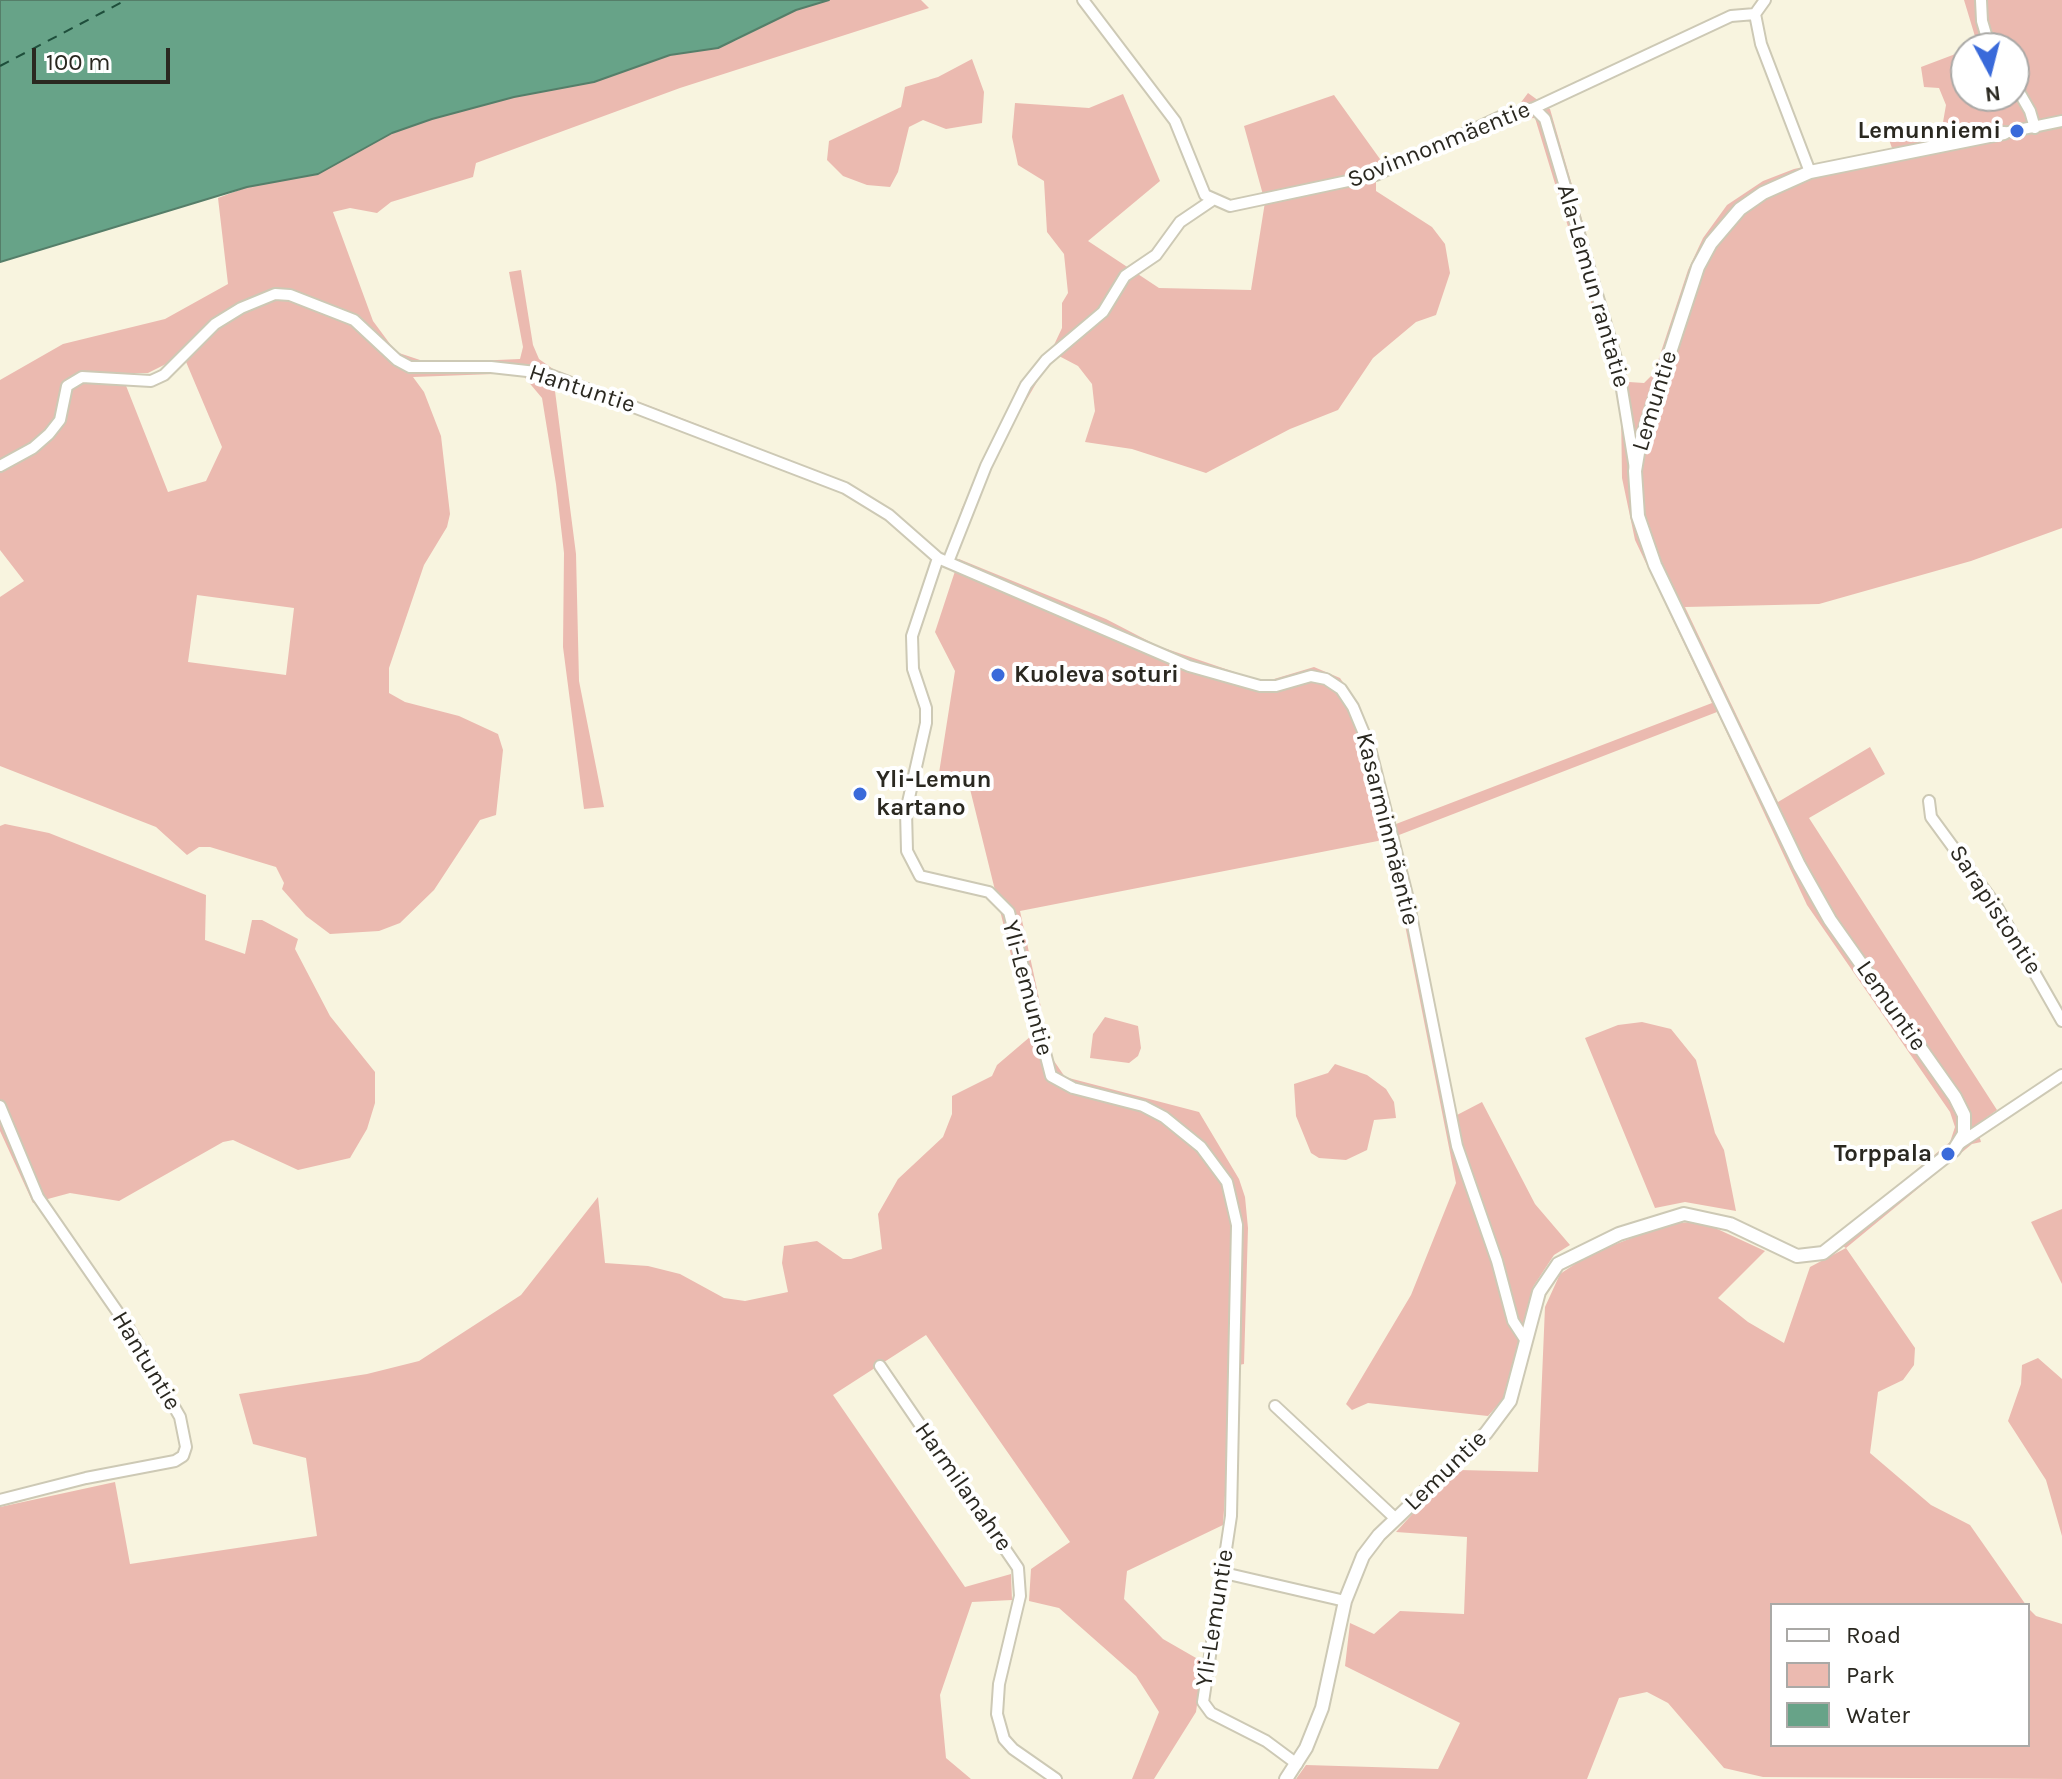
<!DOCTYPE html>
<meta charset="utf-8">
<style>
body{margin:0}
#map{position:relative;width:2062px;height:1779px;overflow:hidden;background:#f8f4df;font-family:Karla,sans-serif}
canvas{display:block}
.legend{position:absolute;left:1770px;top:1603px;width:260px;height:144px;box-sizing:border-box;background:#fff;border:2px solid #aaa9a6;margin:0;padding:10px 14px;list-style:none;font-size:24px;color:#2a2820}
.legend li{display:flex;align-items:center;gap:16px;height:40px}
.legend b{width:40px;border:2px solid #aaa9a6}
.north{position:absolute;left:1950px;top:32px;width:80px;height:80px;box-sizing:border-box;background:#fff;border:2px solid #aaa9a6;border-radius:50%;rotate:173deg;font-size:22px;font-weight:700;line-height:32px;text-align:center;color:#2a2820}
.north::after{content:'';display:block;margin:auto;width:28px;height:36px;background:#3a6ada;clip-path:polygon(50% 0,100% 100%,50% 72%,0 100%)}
.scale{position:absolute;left:32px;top:48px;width:138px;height:36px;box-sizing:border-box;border:4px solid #2a2820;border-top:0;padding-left:10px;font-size:24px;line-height:28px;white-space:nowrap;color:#2a2820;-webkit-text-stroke:6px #fff;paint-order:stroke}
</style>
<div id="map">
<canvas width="2062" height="1779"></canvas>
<ul class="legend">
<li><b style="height:10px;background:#fff"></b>Road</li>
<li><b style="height:22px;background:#ebbab0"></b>Park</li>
<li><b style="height:22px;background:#67a388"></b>Water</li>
</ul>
<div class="north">N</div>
<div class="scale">100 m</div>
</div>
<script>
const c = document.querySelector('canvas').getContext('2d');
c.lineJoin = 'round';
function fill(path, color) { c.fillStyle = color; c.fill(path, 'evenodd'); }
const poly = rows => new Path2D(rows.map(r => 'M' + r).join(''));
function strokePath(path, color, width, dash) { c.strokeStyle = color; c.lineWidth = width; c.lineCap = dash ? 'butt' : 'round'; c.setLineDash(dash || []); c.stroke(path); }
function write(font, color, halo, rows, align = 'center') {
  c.font = font + ' Karla,sans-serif'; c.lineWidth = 8; c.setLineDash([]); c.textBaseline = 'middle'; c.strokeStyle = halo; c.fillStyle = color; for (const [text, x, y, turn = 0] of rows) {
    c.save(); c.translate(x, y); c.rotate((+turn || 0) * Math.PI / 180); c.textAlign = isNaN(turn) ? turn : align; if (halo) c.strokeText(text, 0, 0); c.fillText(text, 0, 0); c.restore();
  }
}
fill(poly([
 [829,0,921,0,929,8,680,88,476,163,473,177,391,202,377,213,350,208,333,212,373,321,396,352,429,363,520,359,523,347,509,272,521,270,533,345,539,359,553,369,728,436,727,447,565,386,555,391,576,554,579,681,604,807,584,809,563,647,564,553,556,484,542,398,521,373,413,377,424,392,441,436,450,514,447,527,424,565,389,668,389,693,405,702,459,716,498,734,503,750,496,815,480,820,434,890,400,923,379,931,330,934,306,916,282,889,284,883,276,867,210,847,199,847,187,855,156,827,0,766,0,597,24,581,0,550,0,380,63,344,165,319,228,284,218,198,247,187,318,174,392,133,432,119,514,97,594,82,670,55,735,41,796,10],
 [181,350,222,447,206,481,168,492,121,373,148,373,166,364],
 [197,595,294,608,286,675,188,662],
 [1964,0,2062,0,2062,528,1971,561,1819,604,1685,607,1778,802,1870,747,1885,774,1809,818,1997,1110,1976,1125,1981,1142,1972,1144,1846,1248,1915,1348,1914,1365,1903,1380,1878,1392,1870,1453,1931,1505,1970,1525,2026,1605,1772,1605,1772,1745,2028,1745,2028,1608,2036,1616,2062,1624,2062,1779,1763,1777,1724,1768,1668,1703,1647,1692,1619,1698,1587,1779,1296,1779,1306,1765,1438,1769,1460,1723,1345,1666,1350,1623,1374,1634,1400,1611,1464,1614,1467,1537,1396,1532,1435,1489,1460,1470,1538,1472,1545,1307,1560,1274,1590,1254,1668,1224,1690,1222,1713,1227,1765,1251,1718,1298,1748,1322,1784,1343,1810,1267,1846,1248,1832,1239,1950,1142,1955,1127,1950,1112,1807,905,1717,712,1399,835,1457,1115,1482,1102,1535,1204,1570,1245,1554,1255,1533,1287,1511,1379,1505,1397,1488,1416,1368,1403,1352,1410,1346,1404,1411,1295,1456,1183,1388,839,1020,911,1052,1058,1065,1077,1199,1112,1239,1179,1245,1197,1248,1228,1244,1364,1228,1367,1229,1436,1223,1525,1127,1571,1124,1599,1163,1639,1203,1662,1196,1712,1154,1779,1132,1779,1159,1712,1136,1676,1059,1608,1029,1601,1031,1569,1070,1542,926,1335,833,1395,965,1587,1011,1574,1012,1600,972,1602,940,1695,946,1758,971,1779,0,1779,0,1507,115,1482,130,1564,317,1536,306,1458,253,1444,239,1394,367,1374,419,1361,521,1295,598,1197,605,1263,648,1266,680,1274,724,1298,745,1301,788,1292,782,1263,784,1246,817,1241,843,1259,851,1259,882,1249,878,1214,898,1179,943,1137,952,1114,952,1096,992,1076,997,1065,1031,1036,969,785,939,773,955,671,935,632,959,559,1106,619,1158,646,1264,682,1314,667,1340,678,1351,694,1375,747,1396,824,1712,703,1635,540,1622,478,1621,409,1611,368,1535,118,1512,119,1376,181,1376,191,1432,227,1445,244,1450,273,1436,315,1416,322,1373,358,1338,410,1290,429,1206,473,1132,449,1085,442,1095,411,1092,384,1078,366,1059,356,1041,375,1009,430,971,514,961,510,1018,386,1054,345,1062,328,1062,303,1068,293,1064,254,1047,232,1044,181,1018,165,1012,137,1015,103,1089,108,1123,94,1160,181,1088,241,1159,288,1251,290,1265,202,1244,126,1334,95,1385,166,1519,105,1528,93,1550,109,1629,382,1644,383,1654,373,1688,270,1703,238,1727,205,1763,181,1794,169,1892,148,1888,137,1942,128,1946,105,1939,88,1924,87,1921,67,1966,50,1966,96,2014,96,2014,48,1969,48,1977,43],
 [972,59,984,92,982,123,946,129,923,120,909,127,898,172,890,187,867,185,843,176,827,160,829,141,901,107,905,87,938,77],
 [5,824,49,833,206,895,205,940,245,954,252,920,262,920,298,939,295,949,330,1016,375,1072,375,1103,367,1129,350,1158,298,1170,233,1140,223,1142,119,1201,70,1193,33,1203,0,1131,0,826],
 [1105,1017,1138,1026,1141,1048,1138,1056,1129,1063,1090,1058,1093,1034],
 [1642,1022,1671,1029,1696,1060,1715,1133,1724,1150,1736,1211,1685,1202,1655,1208,1585,1038,1618,1025],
 [1335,1064,1367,1075,1386,1089,1394,1102,1396,1118,1374,1120,1367,1150,1346,1160,1319,1158,1311,1153,1296,1116,1294,1084,1328,1073],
 [2062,1209,2062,1284,2031,1222],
 [2038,1358,2062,1379,2062,1536,2046,1480,2008,1421,2021,1384,2022,1365]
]), '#ebbab0');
const water = poly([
 [0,0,829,0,796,10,718,48,670,55,594,82,514,97,432,119,392,133,318,174,247,187,0,262,0,0]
]);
fill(water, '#67a388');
strokePath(water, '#557e69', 2);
strokePath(poly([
 [0,66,126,0]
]), '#1e4e3b', 2, [10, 8]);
const minor = poly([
 [1083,0,1175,121,1205,195,1230,206,1376,175,1502,116,1534,108,1731,16,1755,14,1765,0],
 [1981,0,1982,21,1990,48],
 [1755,14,1761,44,1810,172],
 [2014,83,2030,111,2035,128],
 [1534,108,1545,119,1618,365,1635,469],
 [2004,133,2062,121],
 [0,466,33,448,49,434,60,420,67,386,82,377,151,381,164,375,215,324,241,308,275,294,290,295,354,320,397,360,410,367,491,367,545,373,845,488,889,515,938,558,1189,666,1260,686,1276,686,1311,676,1326,679,1341,689,1353,707,1370,748,1407,895,1457,1146,1497,1261,1513,1321,1526,1341],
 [938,558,912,636,913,669,926,708,926,723,906,811,907,851,920,876,989,892,1009,912,1051,1076,1073,1088,1143,1106,1164,1117,1201,1147,1227,1182,1237,1225,1231,1516,1203,1702,1211,1713,1266,1741,1297,1764],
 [948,562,986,466,1026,385,1046,360,1103,312,1125,276,1156,255,1180,222,1211,201],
 [1929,801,1931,817,1997,907,2062,1021],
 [0,1106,38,1197,128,1327,180,1417,186,1447,183,1456,175,1461,86,1478,0,1500],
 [1960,1143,2062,1075],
 [880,1366,1018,1568,1020,1596,999,1684,997,1714,1004,1739,1013,1749,1056,1779],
 [1275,1406,1396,1519],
 [1224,1573,1345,1601]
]);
const tertiary = poly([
 [1286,1779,1306,1748,1322,1708,1345,1601,1363,1556,1379,1535,1486,1433,1510,1401,1539,1292,1558,1264,1619,1234,1684,1214,1730,1224,1797,1256,1823,1253,1954,1150,1964,1134,1964,1115,1955,1097,1830,920,1799,865,1655,565,1638,516,1635,471,1639,447,1698,267,1711,243,1740,209,1763,193,1810,172,2004,133]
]);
strokePath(minor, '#cdc9b5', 14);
strokePath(tertiary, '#cdc9b5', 16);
strokePath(minor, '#fff', 10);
strokePath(tertiary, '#fff', 12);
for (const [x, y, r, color] of [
 [2017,131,8,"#3a6ada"],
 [998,675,8,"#3a6ada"],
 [860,794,8,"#3a6ada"],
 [1948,1154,8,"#3a6ada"]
]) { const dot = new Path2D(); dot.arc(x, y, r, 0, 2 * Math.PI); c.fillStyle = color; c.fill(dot); strokePath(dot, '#fff', 3); }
write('bold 24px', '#2a2820', '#fff', [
 ["Lemunniemi",2001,131],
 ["Kuoleva soturi",1014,675,"left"],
 ["Yli-Lemun",876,780,"left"],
 ["kartano",876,808,"left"],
 ["Torppala",1932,1154]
], 'right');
write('24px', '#2a2820', '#fff', [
 ["Sovinnonmäentie",1439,145,-22],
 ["Ala-Lemun rantatie",1593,286,74],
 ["Hantuntie",582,389,18],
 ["Lemuntie",1655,401,-73],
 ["Kasarminmäentie",1387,829,76],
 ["Sarapistontie",1995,910,57],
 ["Yli-Lemuntie",1027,988,75],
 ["Lemuntie",1891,1006,55],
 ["Hantuntie",146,1361,59],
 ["Lemuntie",1446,1471,-44],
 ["Harmilanahre",963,1487,55],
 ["Yli-Lemuntie",1215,1618,-81]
]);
</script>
